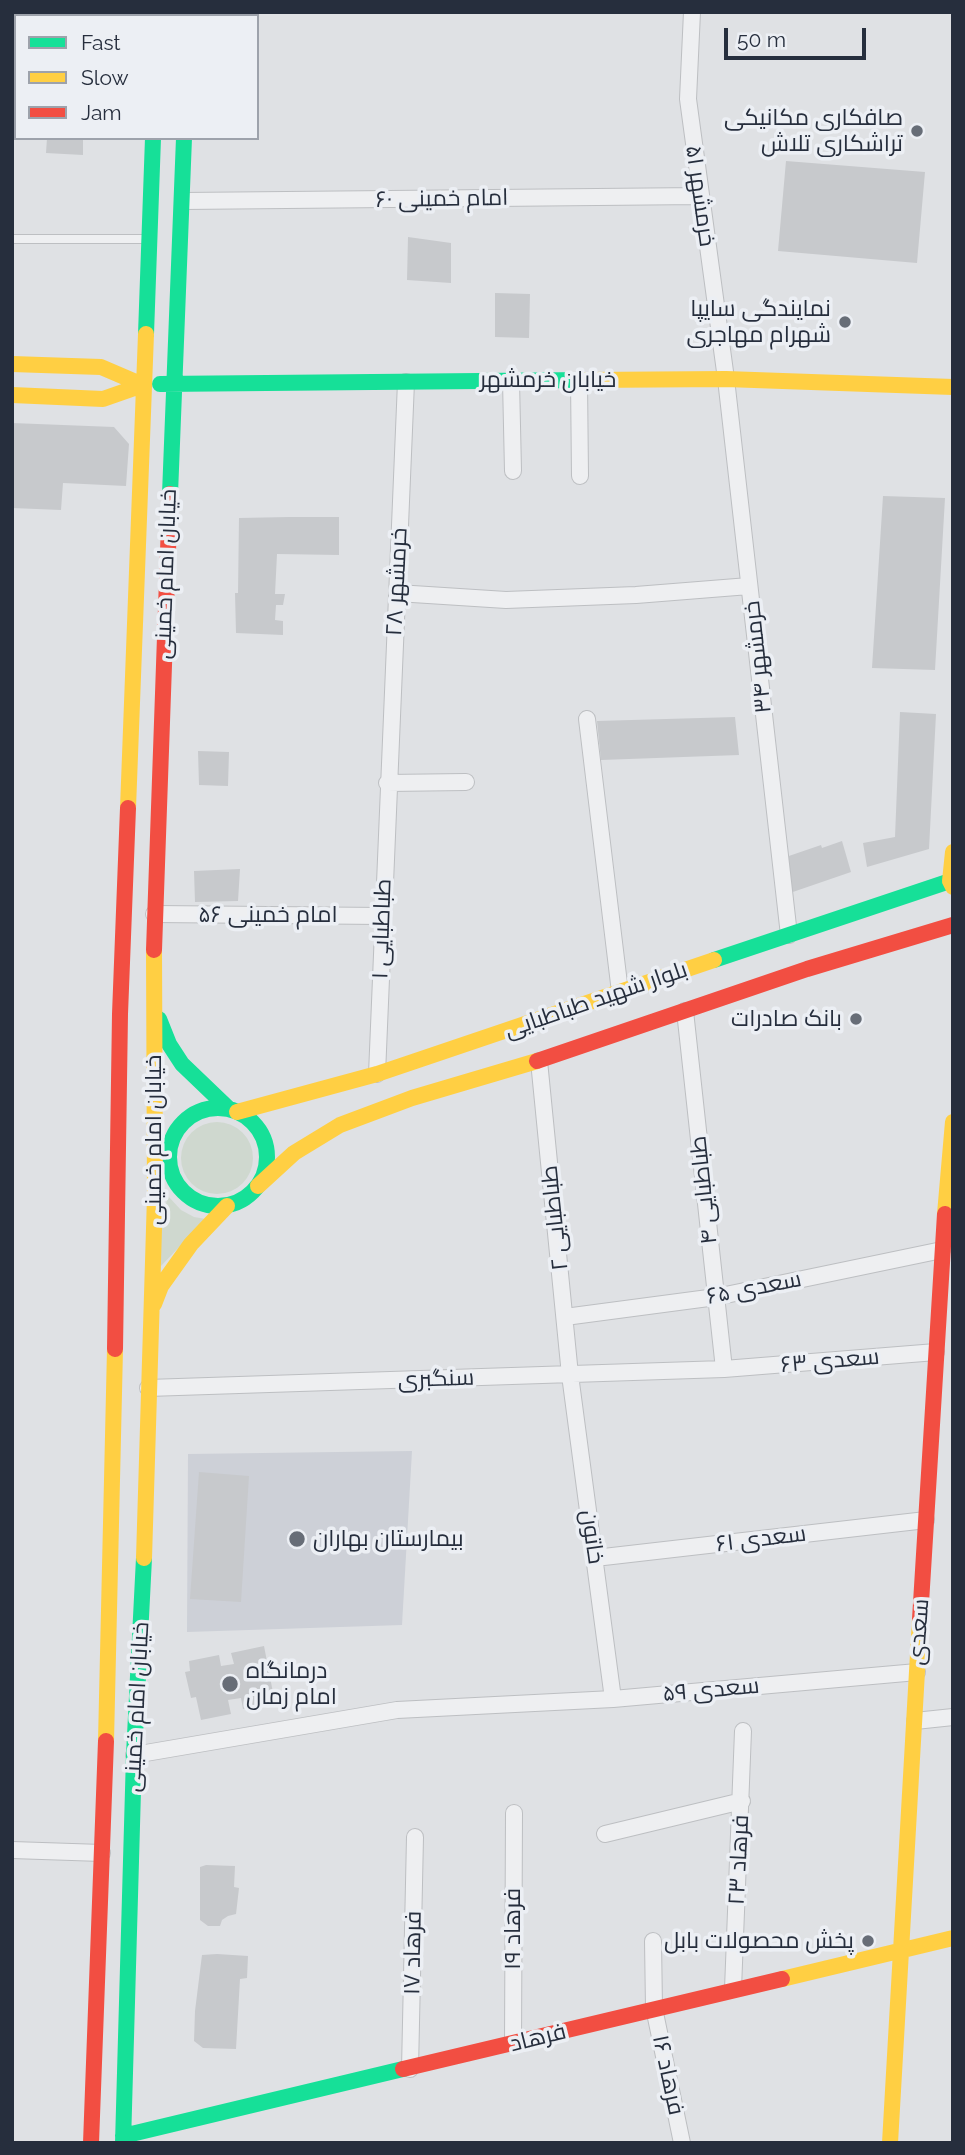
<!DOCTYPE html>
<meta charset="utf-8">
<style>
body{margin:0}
#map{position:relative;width:965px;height:2155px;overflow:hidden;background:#dfe1e4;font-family:Raleway,sans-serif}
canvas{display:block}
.frame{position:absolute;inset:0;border:14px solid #262e3d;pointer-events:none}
.legend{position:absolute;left:14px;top:14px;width:245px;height:126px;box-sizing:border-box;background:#eceff4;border:2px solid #9da2ab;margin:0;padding:9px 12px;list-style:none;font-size:21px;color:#262e3d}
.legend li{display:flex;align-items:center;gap:14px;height:35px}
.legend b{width:35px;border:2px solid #9da2ab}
.scale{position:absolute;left:724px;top:28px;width:142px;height:32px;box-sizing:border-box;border:4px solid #262e3d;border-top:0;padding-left:9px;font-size:21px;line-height:24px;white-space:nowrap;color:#262e3d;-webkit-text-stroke:5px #eceff4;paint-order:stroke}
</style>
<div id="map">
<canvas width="965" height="2155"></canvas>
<div class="frame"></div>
<ul class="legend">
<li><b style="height:9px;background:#16e098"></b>Fast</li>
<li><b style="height:9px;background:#ffcf43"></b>Slow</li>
<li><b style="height:9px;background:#f24e42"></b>Jam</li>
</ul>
<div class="scale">50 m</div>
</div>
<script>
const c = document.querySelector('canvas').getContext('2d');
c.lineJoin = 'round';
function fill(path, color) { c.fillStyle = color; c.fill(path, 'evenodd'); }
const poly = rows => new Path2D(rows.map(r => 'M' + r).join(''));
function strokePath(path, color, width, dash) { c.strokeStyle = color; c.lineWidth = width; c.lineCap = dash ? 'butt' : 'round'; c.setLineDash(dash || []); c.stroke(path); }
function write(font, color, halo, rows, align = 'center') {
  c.font = font + ' Raleway,Cairo,sans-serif'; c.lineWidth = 7; c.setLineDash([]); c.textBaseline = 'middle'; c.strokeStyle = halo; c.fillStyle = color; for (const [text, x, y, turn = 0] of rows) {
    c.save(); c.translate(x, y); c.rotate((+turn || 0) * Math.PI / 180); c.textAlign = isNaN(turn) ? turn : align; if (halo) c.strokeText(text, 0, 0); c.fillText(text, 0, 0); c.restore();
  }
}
fill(poly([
 [412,1451,402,1625,187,1632,188,1454]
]), '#cdd0d7');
fill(poly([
 '181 1158a36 36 0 1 1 72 0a36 36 0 1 1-72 0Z',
 [168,1196,181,1210,194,1217,206,1219,161,1266,158,1235]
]), '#cfd8cf');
fill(poly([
 [47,138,83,138,83,155,46,153],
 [786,161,925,172,917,263,778,251],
 [408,237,451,243,451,283,407,280],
 [495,293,530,294,529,338,495,337],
 [12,423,114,427,129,444,126,486,63,483,61,510,12,508],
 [883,496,945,498,935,670,872,668],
 [289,517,339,517,339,555,277,554,275,594,285,594,283,605,276,605,275,620,283,621,283,635,236,633,235,593,238,593,239,518],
 [900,712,936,714,929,849,867,867,863,843,895,837],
 [735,717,739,755,601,760,597,721],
 [198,751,229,752,228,786,199,785],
 [842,841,851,872,787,894,783,858,821,845,822,848],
 [240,869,238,901,195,902,194,871],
 [199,1472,249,1476,241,1602,190,1599],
 [264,1646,275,1703,243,1709,241,1698,228,1700,231,1714,201,1720,196,1697,191,1698,185,1672,190,1671,189,1661,219,1655,221,1666,234,1664,231,1653],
 [206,1865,235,1866,234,1887,239,1888,236,1914,228,1916,222,1920,220,1926,208,1926,200,1920,200,1867],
 [217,1954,248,1956,247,1978,240,1979,236,2049,203,2048,194,2041,195,2011,202,1955]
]), '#c7c9cc');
const lane = poly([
 [12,239,146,239]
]);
const street = poly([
 [692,12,688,99,726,379,789,935],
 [183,201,700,196],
 [579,380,580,476],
 [511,381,513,471],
 [397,593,506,600,636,595,749,586],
 [587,719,620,992],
 [387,783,466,782],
 [154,914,383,916],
 [685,1011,724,1369],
 [539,1061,570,1375,613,1699],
 [377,1074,406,382],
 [565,1317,716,1297,942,1250],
 [148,1388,724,1369,936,1352],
 [595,1558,926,1520],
 [915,1721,953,1717],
 [134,1755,397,1710,613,1699,917,1672],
 [605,1834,742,1801],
 [12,1850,102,1853],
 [653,1941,654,2008,682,2143],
 [733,1989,743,1731],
 [513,2044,514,1813],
 [410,2069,415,1837]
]);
strokePath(lane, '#bdbfc2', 10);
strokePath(street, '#bdbfc2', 18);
strokePath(lane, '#eeeff1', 8);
strokePath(street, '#eeeff1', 16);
strokePath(poly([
 [146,334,153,138],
 [160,384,586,380],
 [170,494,184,138],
 [714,960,953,880],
 [159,1019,169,1044,182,1064,229,1109],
 '169 1157a49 49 0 1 1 98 0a49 49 0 1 1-98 0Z',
 [123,2136,403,2069],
 [123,2143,134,1755,144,1558]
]), '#16e098', 16);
strokePath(poly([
 [187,12,187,16],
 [156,16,157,12],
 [12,364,101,367,143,385,103,399,12,395],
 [586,380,726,379,953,387],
 [128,808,146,334],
 [953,852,950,881,953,887],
 [237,1112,377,1074,714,960],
 [258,1186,294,1153,340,1125,412,1098,537,1061],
 [945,1214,953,1122],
 [154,1304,161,1286,191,1244,227,1206],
 [144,1558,155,1196,154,950],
 [106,1741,115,1349],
 [782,1979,953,1938],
 [890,2143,920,1619]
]), '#ffcf43', 16);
strokePath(poly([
 [154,950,170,494],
 [537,1061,807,969,953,925],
 [115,1349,120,1014,128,808],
 [920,1619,945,1214],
 [403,2069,782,1979],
 [91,2143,106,1741]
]), '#f24e42', 16);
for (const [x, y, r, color] of [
 [917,131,7,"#676d77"],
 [845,322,7,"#676d77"],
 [856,1019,7,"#676d77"],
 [297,1539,9,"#676d77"],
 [230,1684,9,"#676d77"],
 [868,1941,7,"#676d77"]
]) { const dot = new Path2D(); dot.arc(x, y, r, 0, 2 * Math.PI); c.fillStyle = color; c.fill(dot); strokePath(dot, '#eceff4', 2.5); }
write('23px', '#262e3d', '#eceff4', [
 ["صافکاری مکانیکی",903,118],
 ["تراشکاری تلاش",903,144],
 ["نمایندگی سایپا",831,309],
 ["شهرام مهاجری",831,335],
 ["بانک صادرات",842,1019],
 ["بیمارستان بهاران",313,1539,"left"],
 ["درمانگاه",246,1671,"left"],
 ["امام زمان",246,1697,"left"],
 ["پخش محصولات بابل",854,1941]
], 'right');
write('23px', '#262e3d', '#eceff4', [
 ["خرمشهر ۵۱",700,196,82],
 ["امام خمینی ۶۰",442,199,-1],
 ["خیابان خرمشهر",548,380],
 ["خیابان امام خمینی",166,574,-88],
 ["خرمشهر ۲۸",397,582,-87],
 ["خرمشهر ۳۴",758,657,-96],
 ["امام خمینی ۵۶",268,915],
 ["طباطبایی ۱",382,929,-88],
 ["بلوار شهید طباطبایی",596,1000,-19],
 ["خیابان امام خمینی",154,1140,-90],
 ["طباطبایی ۴",704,1190,-96],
 ["طباطبایی ۲",555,1218,-96],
 ["سعدی ۶۵",754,1288,-11],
 ["سعدی ۶۳",830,1361,-5],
 ["سنگبری",436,1379,-2],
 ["خاتون",592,1537,82],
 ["سعدی ۶۱",761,1539,-7],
 ["سعدی",919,1632,-86],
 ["سعدی ۵۹",711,1690,-5],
 ["خیابان امام خمینی",137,1707,-87],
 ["فرهاد ۲۳",739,1860,-87],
 ["فرهاد ۱۹",513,1929,-90],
 ["فرهاد ۱۷",413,1953,-89],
 ["فرهاد",538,2038,-14],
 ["فرهاد ۱۶",668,2075,78]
]);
</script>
